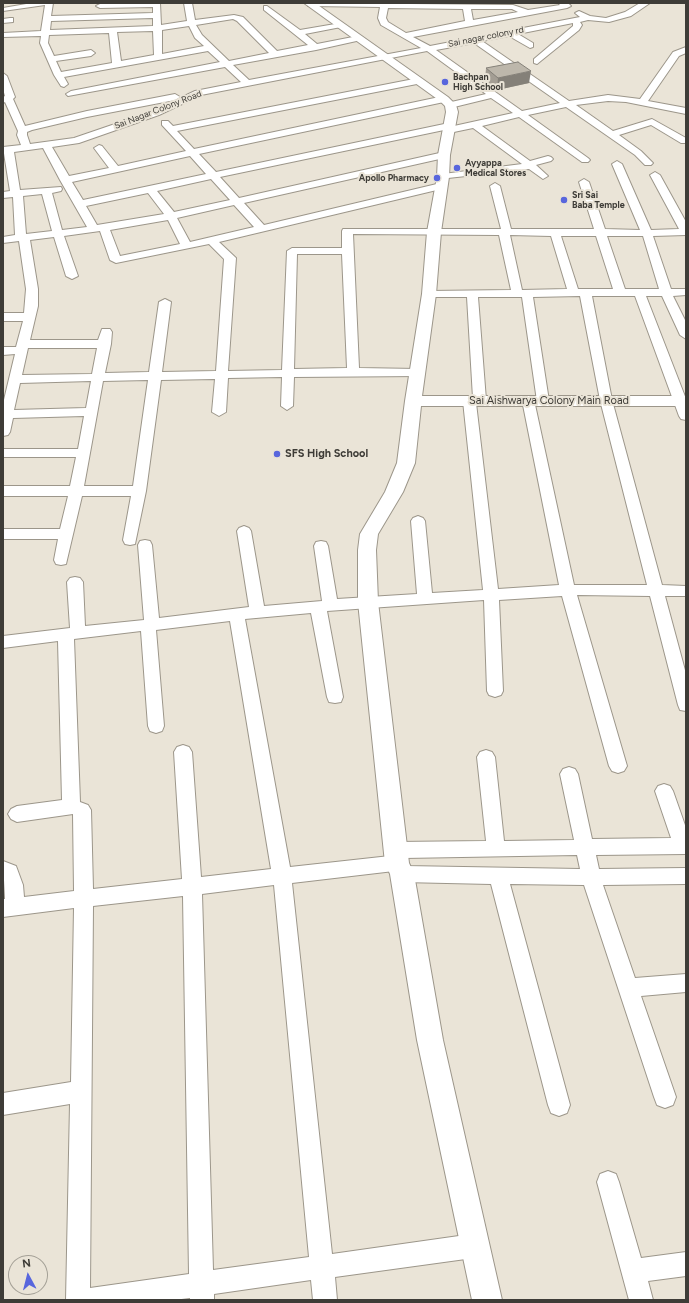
<!DOCTYPE html>
<style>
body{margin:0}
#map{position:relative;width:689px;height:1303px;overflow:hidden;background:#eae4d7;font-family:Figtree,sans-serif}
canvas{display:block}
.frame{position:absolute;inset:0;border:4px solid #3e3c37;pointer-events:none}
.north{position:absolute;left:8px;top:1255px;width:40px;height:40px;box-sizing:border-box;background:#eae4d7;border:1px solid #a5a197;border-radius:50%;rotate:353deg;font-size:11px;font-weight:700;line-height:16px;text-align:center;color:#3e3c37}
.north::after{content:'';display:block;margin:auto;width:14px;height:18px;background:#5866dd;clip-path:polygon(50% 0,100% 100%,50% 72%,0 100%)}
</style>
<div id="map">
<canvas width="689" height="1303"></canvas>
<div class="frame"></div>
<div class="north">N</div>
</div>
<script>
const c = document.querySelector('canvas').getContext('2d');
c.lineJoin = 'round';
const poly = rows => new Path2D(rows.map(r => 'M' + r).join(''));
function strokePath(path, color, width, dash) { c.strokeStyle = color; c.lineWidth = width; c.lineCap = dash ? 'butt' : 'round'; c.setLineDash(dash || []); c.stroke(path); }
function fill(path, color) { c.fillStyle = color; c.fill(path, 'evenodd'); }
function write(font, color, halo, rows, align = 'center') {
  c.font = font + ' Figtree,sans-serif'; c.lineWidth = 4; c.setLineDash([]); c.textBaseline = 'middle'; c.strokeStyle = halo; c.fillStyle = color; for (const [text, x, y, turn = 0] of rows) {
    c.save(); c.translate(x, y); c.rotate((+turn || 0) * Math.PI / 180); c.textAlign = isNaN(turn) ? turn : align; if (halo) c.strokeText(text, 0, 0); c.fillText(text, 0, 0); c.restore();
  }
}
const minor = poly([
 [32,3,53,3,51,16,153,13,153,7,100,8,96,6,100,4,160,3,161,25,187,21,184,3,192,3,195,20,234,15,243,17,277,51,308,45,264,10,264,6,267,6,300,30,341,23,341,27,305,34,317,44,358,36,362,38,361,40,316,50,233,65,249,80,421,48,381,25,378,18,380,7,311,6,308,6,308,3,513,5,528,10,560,5,558,3,568,3,571,6,567,8,413,37,430,46,580,17,575,13,579,11,590,16,606,18,625,12,640,3,650,3,631,16,609,22,588,20,580,22,582,25,579,30,537,64,534,63,534,59,573,26,573,23,518,34,533,43,533,47,530,48,509,36,482,41,569,101,608,95,640,99,673,52,686,47,686,53,679,56,648,101,686,108,686,114,626,102,608,101,576,105,613,131,652,119,686,138,686,143,681,143,651,125,619,135,641,151,653,163,651,165,645,165,635,155,566,107,528,115,588,158,590,160,588,162,582,162,519,117,482,126,530,161,548,156,551,157,553,159,551,161,536,165,548,176,543,179,529,169,439,179,438,177,443,174,522,164,473,128,449,133,444,130,220,177,239,198,444,152,449,155,444,158,244,203,264,225,441,183,446,186,441,189,219,242,236,258,228,371,282,370,287,251,292,248,342,248,342,231,343,229,501,229,490,186,495,183,500,186,511,229,594,229,579,182,584,179,589,182,605,229,640,230,612,164,617,161,622,164,651,230,679,229,650,175,655,172,660,175,686,222,686,235,653,236,671,289,686,289,686,295,673,296,686,322,686,339,680,335,662,296,646,296,686,399,686,420,681,419,679,416,635,296,592,296,612,400,662,585,686,586,686,596,665,596,686,674,686,711,680,710,678,705,650,596,577,595,627,766,624,771,618,773,612,771,609,766,562,596,499,600,503,691,501,695,495,697,489,695,487,691,484,600,327,611,343,697,341,702,335,703,329,702,327,697,311,613,245,619,290,867,390,856,387,850,389,844,396,842,486,841,477,757,480,752,486,750,492,752,495,757,504,841,574,840,560,774,563,769,569,767,575,769,578,774,592,839,671,838,655,791,658,786,664,784,670,786,673,791,686,828,686,854,596,855,599,869,686,868,686,884,603,885,635,978,686,974,686,992,641,996,676,1097,673,1105,665,1108,657,1105,654,1097,584,885,510,884,570,1105,567,1113,559,1116,551,1113,548,1105,491,884,402,882,395,880,393,874,394,871,292,883,332,1254,473,1234,481,1238,485,1246,481,1254,473,1258,335,1277,337,1300,313,1300,311,1280,214,1294,214,1300,190,1300,190,1298,173,1300,66,1300,70,1104,3,1115,3,1093,71,1082,74,908,3,917,3,899,5,899,3,861,16,866,23,885,24,897,74,891,73,814,17,822,11,819,8,814,11,809,17,806,62,800,58,641,3,648,3,636,70,628,67,582,70,578,75,577,80,578,83,582,85,626,144,620,138,545,140,541,145,540,150,541,152,545,159,618,249,607,237,531,239,528,244,526,249,528,251,531,264,606,322,601,314,546,316,542,321,541,326,542,328,546,337,599,417,594,411,521,413,518,418,516,423,518,425,521,432,593,483,590,463,401,464,398,473,398,467,297,429,297,423,294,429,291,511,290,499,235,353,234,359,368,417,369,423,373,421,376,294,377,293,406,287,410,281,406,282,377,228,378,226,412,219,416,212,412,215,379,161,380,146,491,135,544,130,545,125,544,123,540,131,496,82,496,66,564,61,565,56,564,54,560,58,539,3,539,3,529,60,529,68,496,3,496,3,486,70,486,76,457,3,457,3,449,78,449,84,416,13,418,10,432,8,435,3,436,3,404,15,354,3,355,3,347,16,347,23,321,3,321,3,313,24,313,26,289,19,241,3,243,3,237,15,235,13,197,3,198,3,192,10,191,3,147,21,145,17,135,18,131,5,102,3,103,3,97,5,96,3,89,3,73,7,76,15,97,13,99,25,126,87,111,175,94,180,97,175,100,87,117,32,130,27,132,27,135,30,144,74,138,153,111,195,91,241,82,225,67,68,96,66,94,71,91,220,62,208,51,64,77,68,84,64,87,61,86,54,75,40,43,41,36,3,37,3,33,41,31,45,5,3,11,3,8,32,3],
 [388,8,463,9,465,21,406,33,388,22,386,18,388,8],
 [471,9,512,9,518,12,473,20,471,9],
 [153,18,153,26,50,30,51,21,153,18],
 [233,19,237,21,269,53,229,61,202,35,196,25,233,19],
 [189,26,195,38,204,46,162,54,162,30,189,26],
 [153,31,154,55,121,61,117,32,153,31],
 [109,33,112,63,61,72,56,61,91,56,95,53,91,50,54,56,48,43,49,35,109,33],
 [474,43,560,103,522,111,436,50,474,43],
 [427,51,486,94,447,103,447,107,450,108,491,98,513,113,454,126,449,123,216,172,199,154,444,102,449,99,444,96,194,149,177,131,422,83,423,81,419,78,173,126,168,121,162,121,162,125,186,151,118,166,102,146,99,145,94,148,109,168,69,176,52,147,79,143,159,115,201,95,427,51],
 [43,148,60,180,87,227,62,230,52,193,61,191,62,189,61,187,20,190,14,152,43,148],
 [190,156,206,174,83,200,72,182,190,156],
 [211,179,230,200,174,212,157,191,211,179],
 [148,193,164,214,97,225,86,206,148,193],
 [42,194,52,231,26,234,23,196,42,194],
 [234,205,254,227,190,242,177,218,234,205],
 [168,220,180,244,120,256,110,230,168,220],
 [100,231,110,260,116,263,209,244,224,259,216,371,162,372,171,302,165,299,159,302,149,372,105,373,111,344,112,332,110,329,102,329,98,340,30,340,38,306,38,289,30,240,54,237,66,276,72,279,78,276,64,236,100,231],
 [510,235,551,236,567,289,522,290,510,235],
 [561,236,596,236,613,289,578,289,561,236],
 [607,236,643,236,659,289,625,289,607,236],
 [297,254,342,254,347,368,294,369,297,254],
 [580,296,600,400,647,585,574,585,534,400,528,396,522,400,559,585,498,589,476,403,485,403,486,400,478,297,522,297,537,401,543,405,549,401,533,297,580,296],
 [28,348,97,348,92,374,22,375,28,348],
 [148,380,133,486,84,486,103,381,148,380],
 [91,381,86,408,14,410,20,383,91,381],
 [230,621,271,869,201,877,192,752,189,747,183,745,177,747,174,752,182,879,93,889,91,810,88,805,80,802,74,639,141,631,148,726,150,731,156,733,162,731,164,726,156,630,230,621],
 [577,855,580,869,405,866,406,863,404,858,577,855],
 [274,885,309,1257,213,1270,202,894,274,885],
 [183,896,189,1274,90,1288,93,906,183,896],
 [10,18,13,18,13,22,3,23,3,19,10,18],
 [608,1171,616,1174,619,1182,641,1258,686,1252,686,1276,648,1281,653,1300,629,1300,597,1182,600,1174,608,1171]
]);
const tertiary = poly([
 [304,3,315,3,448,97,456,105,458,112,450,155,449,177,441,232,436,294,422,396,686,396,686,406,421,406,415,463,403,492,378,534,376,550,378,602,409,863,414,874,443,1040,502,1300,472,1300,417,1040,390,874,385,863,358,602,358,550,360,534,385,492,397,463,405,401,422,294,427,232,437,177,438,155,446,112,445,106,440,101,304,3]
]);
strokePath(minor, '#9c968a', 2);
strokePath(tertiary, '#9c968a', 2);
fill(minor, '#fff');
fill(tertiary, '#fff');
fill(poly([
 [486,68,529,83,497,90,485,81]
]), '#a39d93');
fill(poly([
 [531,71,529,83,497,90,498,78]
]), '#848078');
const building = poly([
 [518,62,531,71,498,78,486,68,518,62]
]);
fill(building, '#bdb7ab');
strokePath(building, '#848078', 1);
for (const [x, y, r, color] of [
 [445,82,4,"#5866dd"],
 [457,168,4,"#5866dd"],
 [437,178,4,"#5866dd"],
 [564,200,4,"#5866dd"],
 [277,454,4,"#5866dd"]
]) { const dot = new Path2D(); dot.arc(x, y, r, 0, 2 * Math.PI); c.fillStyle = color; c.fill(dot); strokePath(dot, '#eae4d7', 1.5); }
write('9px', '#3e3c37', '#eae4d7', [
 ["Sai nagar colony rd",486,37,-11],
 ["Sai Nagar Colony Road",158,110,-21]
]);
write('bold 9px', '#3e3c37', '#eae4d7', [
 ["Bachpan",453,77],
 ["High School",453,87],
 ["Ayyappa",465,163],
 ["Medical Stores",465,173],
 ["Apollo Pharmacy",429,178,"right"],
 ["Sri Sai",572,195],
 ["Baba Temple",572,205]
], 'left');
write('11px', '#3e3c37', '#eae4d7', [
 ["Sai Aishwarya Colony Main Road",549,401]
]);
write('bold 11px', '#3e3c37', '#eae4d7', [
 ["SFS High School",285,454]
], 'left');
</script>
